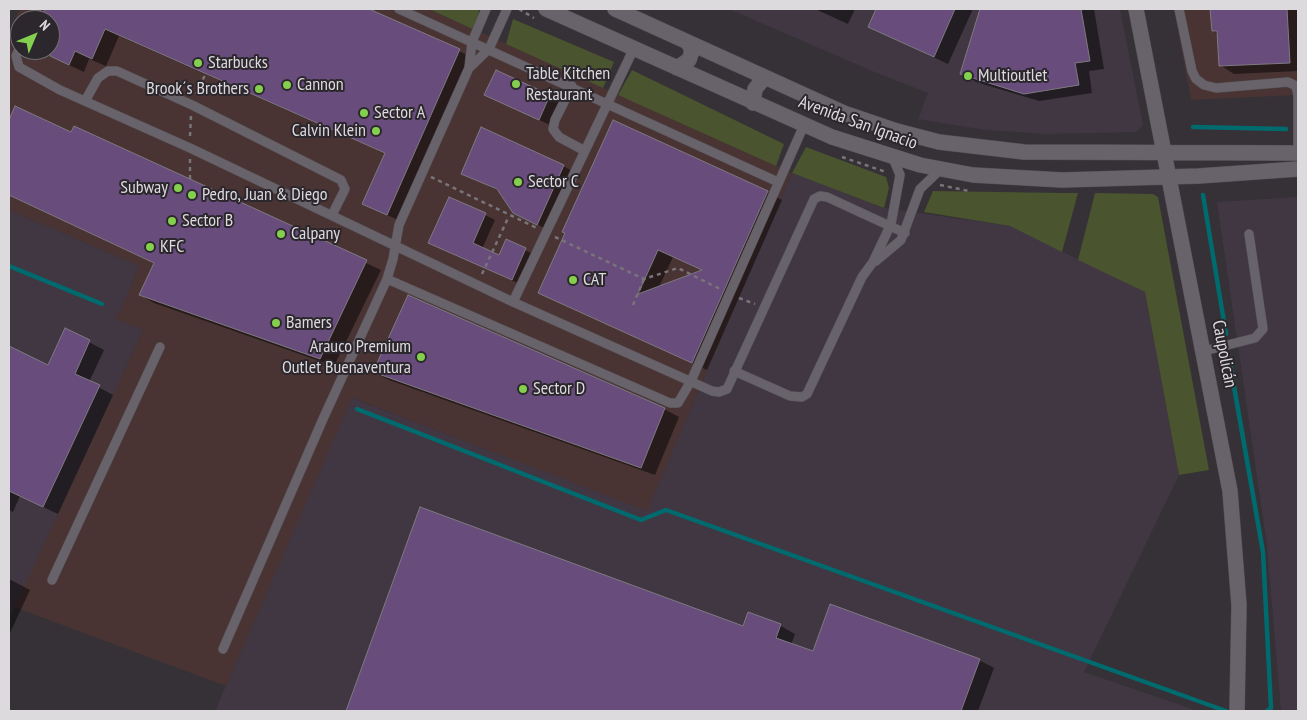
<!DOCTYPE html>
<meta charset="utf-8">
<style>
body{margin:0}
#map{position:relative;width:1307px;height:720px;overflow:hidden;background:#353137;font-family:"PT Sans Narrow",sans-serif}
canvas{display:block}
.frame{position:absolute;inset:0;border:10px solid #dddade;pointer-events:none}
.north{position:absolute;left:10px;top:10px;width:50px;height:50px;box-sizing:border-box;background:#2b272d;border:1px solid #726f74;border-radius:50%;rotate:45deg;font-size:14px;font-weight:700;line-height:20px;text-align:center;color:#dddade}
.north::after{content:'';display:block;margin:auto;width:18px;height:22px;background:#84d04e;clip-path:polygon(50% 0,100% 100%,50% 72%,0 100%)}
</style>
<div id="map">
<canvas width="1307" height="720"></canvas>
<div class="frame"></div>
<div class="north">N</div>
</div>
<script>
const c = document.querySelector('canvas').getContext('2d');
c.lineJoin = 'round';
function fill(path, color) { c.fillStyle = color; c.fill(path, 'evenodd'); }
const poly = rows => new Path2D(rows.map(r => 'M' + r).join(''));
function strokePath(path, color, width, dash) { c.strokeStyle = color; c.lineWidth = width; c.lineCap = dash ? 'butt' : 'round'; c.setLineDash(dash || []); c.stroke(path); }
function write(font, color, halo, rows, align = 'center') {
  c.font = font + ' "PT Sans Narrow",sans-serif'; c.lineWidth = 4; c.setLineDash([]); c.textBaseline = 'middle'; c.strokeStyle = halo; c.fillStyle = color; for (const [text, x, y, turn = 0] of rows) {
    c.save(); c.translate(x, y); c.rotate((+turn || 0) * Math.PI / 180); c.textAlign = isNaN(turn) ? turn : align; if (halo) c.strokeText(text, 0, 0); c.fillText(text, 0, 0); c.restore();
  }
}
fill(poly([
 [20,9,429,9,792,173,647,512,353,398,226,686,14,607,143,330,113,318,120,312,139,266,9,210,9,33],
 [20,20,50,20,50,50,20,50],
 [1174,9,1298,9,1298,95,1191,100]
]), '#493433');
fill(poly([
 [729,9,1120,9,1143,125,1136,132,1046,134,985,130,918,119,928,93,872,71],
 [792,173,884,208,1010,226,1145,292,1179,475,1084,672,1198,711,215,711,352,398,647,511],
 [1298,197,1298,711,1281,711,1267,545,1217,202],
 [9,210,139,266,120,312,114,318,143,330,9,620]
]), '#403742');
fill(poly([
 [429,9,479,9,477,31],
 [513,19,614,62,603,88,506,44],
 [632,70,784,144,776,166,618,95],
 [806,147,886,177,889,188,884,208,792,173],
 [933,191,1064,193,1078,193,1062,252,1010,226,924,212],
 [1095,193,1153,194,1158,197,1209,470,1179,475,1145,292,1078,260]
]), '#4a542e');
fill(poly([
 [47,9,367,9,474,58,402,222,364,204,386,154,119,36,106,66,89,59,84,72,36,50,50,50,50,20,42,20],
 [815,9,855,9,848,24],
 [877,9,973,9,948,64,869,27],
 [981,9,1094,9,1104,69,1089,71,1092,93,1039,101,976,82,961,73],
 [1212,9,1298,9,1298,71,1234,74,1220,65,1218,34,1213,31],
 [550,96,560,102,550,125,497,100],
 [16,108,72,134,74,127,381,270,334,366,154,303,140,295,155,264,9,195,9,123],
 [563,166,578,174,552,232,513,212,499,191,462,173],
 [767,192,782,200,707,370,539,293],
 [673,257,703,271,659,287],
 [485,215,495,220,482,249,499,257,507,241,535,255,522,285,430,243],
 [66,330,104,350,89,382,113,395,58,514,20,496,13,512,9,510,9,347,49,366],
 [374,372,664,409,679,417,655,475,389,380],
 [421,508,744,627,749,614,781,626,795,634,791,645,814,653,979,660,994,668,978,711,347,711],
 [9,579,30,590,9,635]
]), '#0007');
strokePath(poly([
 [1193,127,1286,129],
 [1203,195,1226,334],
 [9,266,102,304],
 [1229,358,1263,552,1271,708,1267,711],
 [357,409,641,520,666,510,1226,711]
]), '#006b6e', 4.5);
const building = poly([
 [45,9,369,9,460,49,387,215,362,204,385,153,105,29,92,59,75,51,69,65,50,56,50,20,40,20,45,9],
 [876,9,955,9,934,57,868,27,876,9],
 [980,9,1081,9,1090,61,1075,63,1079,85,1024,94,960,74,980,9],
 [1210,9,1287,9,1290,63,1219,66,1217,31,1212,31,1210,9],
 [496,70,550,95,539,120,484,95,496,70],
 [15,106,71,132,74,126,367,260,320,359,139,295,154,263,9,195,9,120,15,106],
 [613,120,768,191,692,363,538,293,565,233,562,232,613,120],
 [658,250,702,270,638,294,658,250],
 [481,127,564,165,537,225,513,213,497,189,461,174,481,127],
 [449,197,486,213,473,243,499,255,506,239,526,248,512,280,428,243,449,197],
 [408,295,665,408,641,468,373,372,408,295],
 [65,328,90,340,75,374,100,385,43,507,9,491,9,346,48,365,65,328],
 [420,507,743,626,748,612,781,624,776,638,813,651,830,604,980,659,961,711,346,711,420,507]
]);
fill(building, '#684c7c');
strokePath(building, '#7e7a81', 1);
const lane = poly([
 [399,9,778,182],
 [1179,9,1192,71,1196,79,1204,85,1216,88,1288,82,1296,86,1298,95,1298,153],
 [32,20,37,9],
 [20,47,16,56,19,67,60,90,190,148,513,302,712,391,719,392,727,389,814,199,820,196,827,197,905,233],
 [469,68,489,49,507,9],
 [572,86,555,120,553,129,559,137,585,151],
 [85,101,98,78,108,71,117,71,192,105,341,180,345,189,332,215],
 [876,261,901,240,920,189,941,169],
 [387,279,670,403,678,403,691,381,804,125],
 [513,302,634,48],
 [1204,351,1255,338,1263,329,1249,234],
 [734,371,790,396,802,397,807,394,862,277,873,262,891,224,900,175,893,158],
 [52,580,160,347],
 [223,649,323,419,387,279,393,259,399,225,469,68,472,42,486,9]
]);
const secondary = poly([
 [546,9,832,137,920,165,973,175,1062,180,1199,176,1298,169],
 [615,9,844,113,897,131,939,142,1024,152,1298,153],
 [1136,9,1230,491,1239,605,1237,711],
 [677,68,689,60,692,51,688,42],
 [753,103,755,89,765,77]
]);
strokePath(lane, '#534f54', 10);
strokePath(secondary, '#534f54', 16);
strokePath(poly([
 [519,9,534,18],
 [196,94,206,73],
 [190,136,191,116],
 [842,157,886,172],
 [190,159,190,181],
 [431,177,537,228],
 [940,185,969,191],
 [555,237,644,279,678,268,720,289],
 [482,274,509,216],
 [739,298,755,304],
 [633,305,644,279]
]), '#78747a', 2.5, [4, 4]);
strokePath(lane, '#68636a', 9);
strokePath(secondary, '#68636a', 15);
for (const [x, y, r, color] of [
 [198,63,5,"#84d04e"],
 [968,76,5,"#84d04e"],
 [516,84,5,"#84d04e"],
 [287,85,5,"#84d04e"],
 [259,89,5,"#84d04e"],
 [364,113,5,"#84d04e"],
 [376,131,5,"#84d04e"],
 [518,182,5,"#84d04e"],
 [178,188,5,"#84d04e"],
 [192,195,5,"#84d04e"],
 [172,221,5,"#84d04e"],
 [281,234,5,"#84d04e"],
 [150,247,5,"#84d04e"],
 [573,280,5,"#84d04e"],
 [276,323,5,"#84d04e"],
 [421,357,5,"#84d04e"],
 [523,389,5,"#84d04e"]
]) { const dot = new Path2D(); dot.arc(x, y, r, 0, 2 * Math.PI); c.fillStyle = color; c.fill(dot); strokePath(dot, '#2b272d', 2); }
write('18px', '#dddade', '#2b272d', [
 ["Starbucks",208,63],
 ["Table Kitchen",526,74],
 ["Restaurant",526,95],
 ["Multioutlet",978,76],
 ["Cannon",297,85],
 ["Brook´s Brothers",249,89,"right"],
 ["Sector A",374,113],
 ["Calvin Klein",366,131,"right"],
 ["Sector C",528,182],
 ["Subway",168,188,"right"],
 ["Pedro, Juan & Diego",202,195],
 ["Sector B",182,221],
 ["Calpany",291,234],
 ["KFC",160,247],
 ["CAT",583,280],
 ["Bamers",286,323],
 ["Arauco Premium",411,347,"right"],
 ["Outlet Buenaventura",411,368,"right"],
 ["Sector D",533,389]
], 'left');
write('18px', '#dddade', '#2b272d', [
 ["Avenida San Ignacio",858,123,20],
 ["Caupolicán",1224,354,79]
]);
</script>
